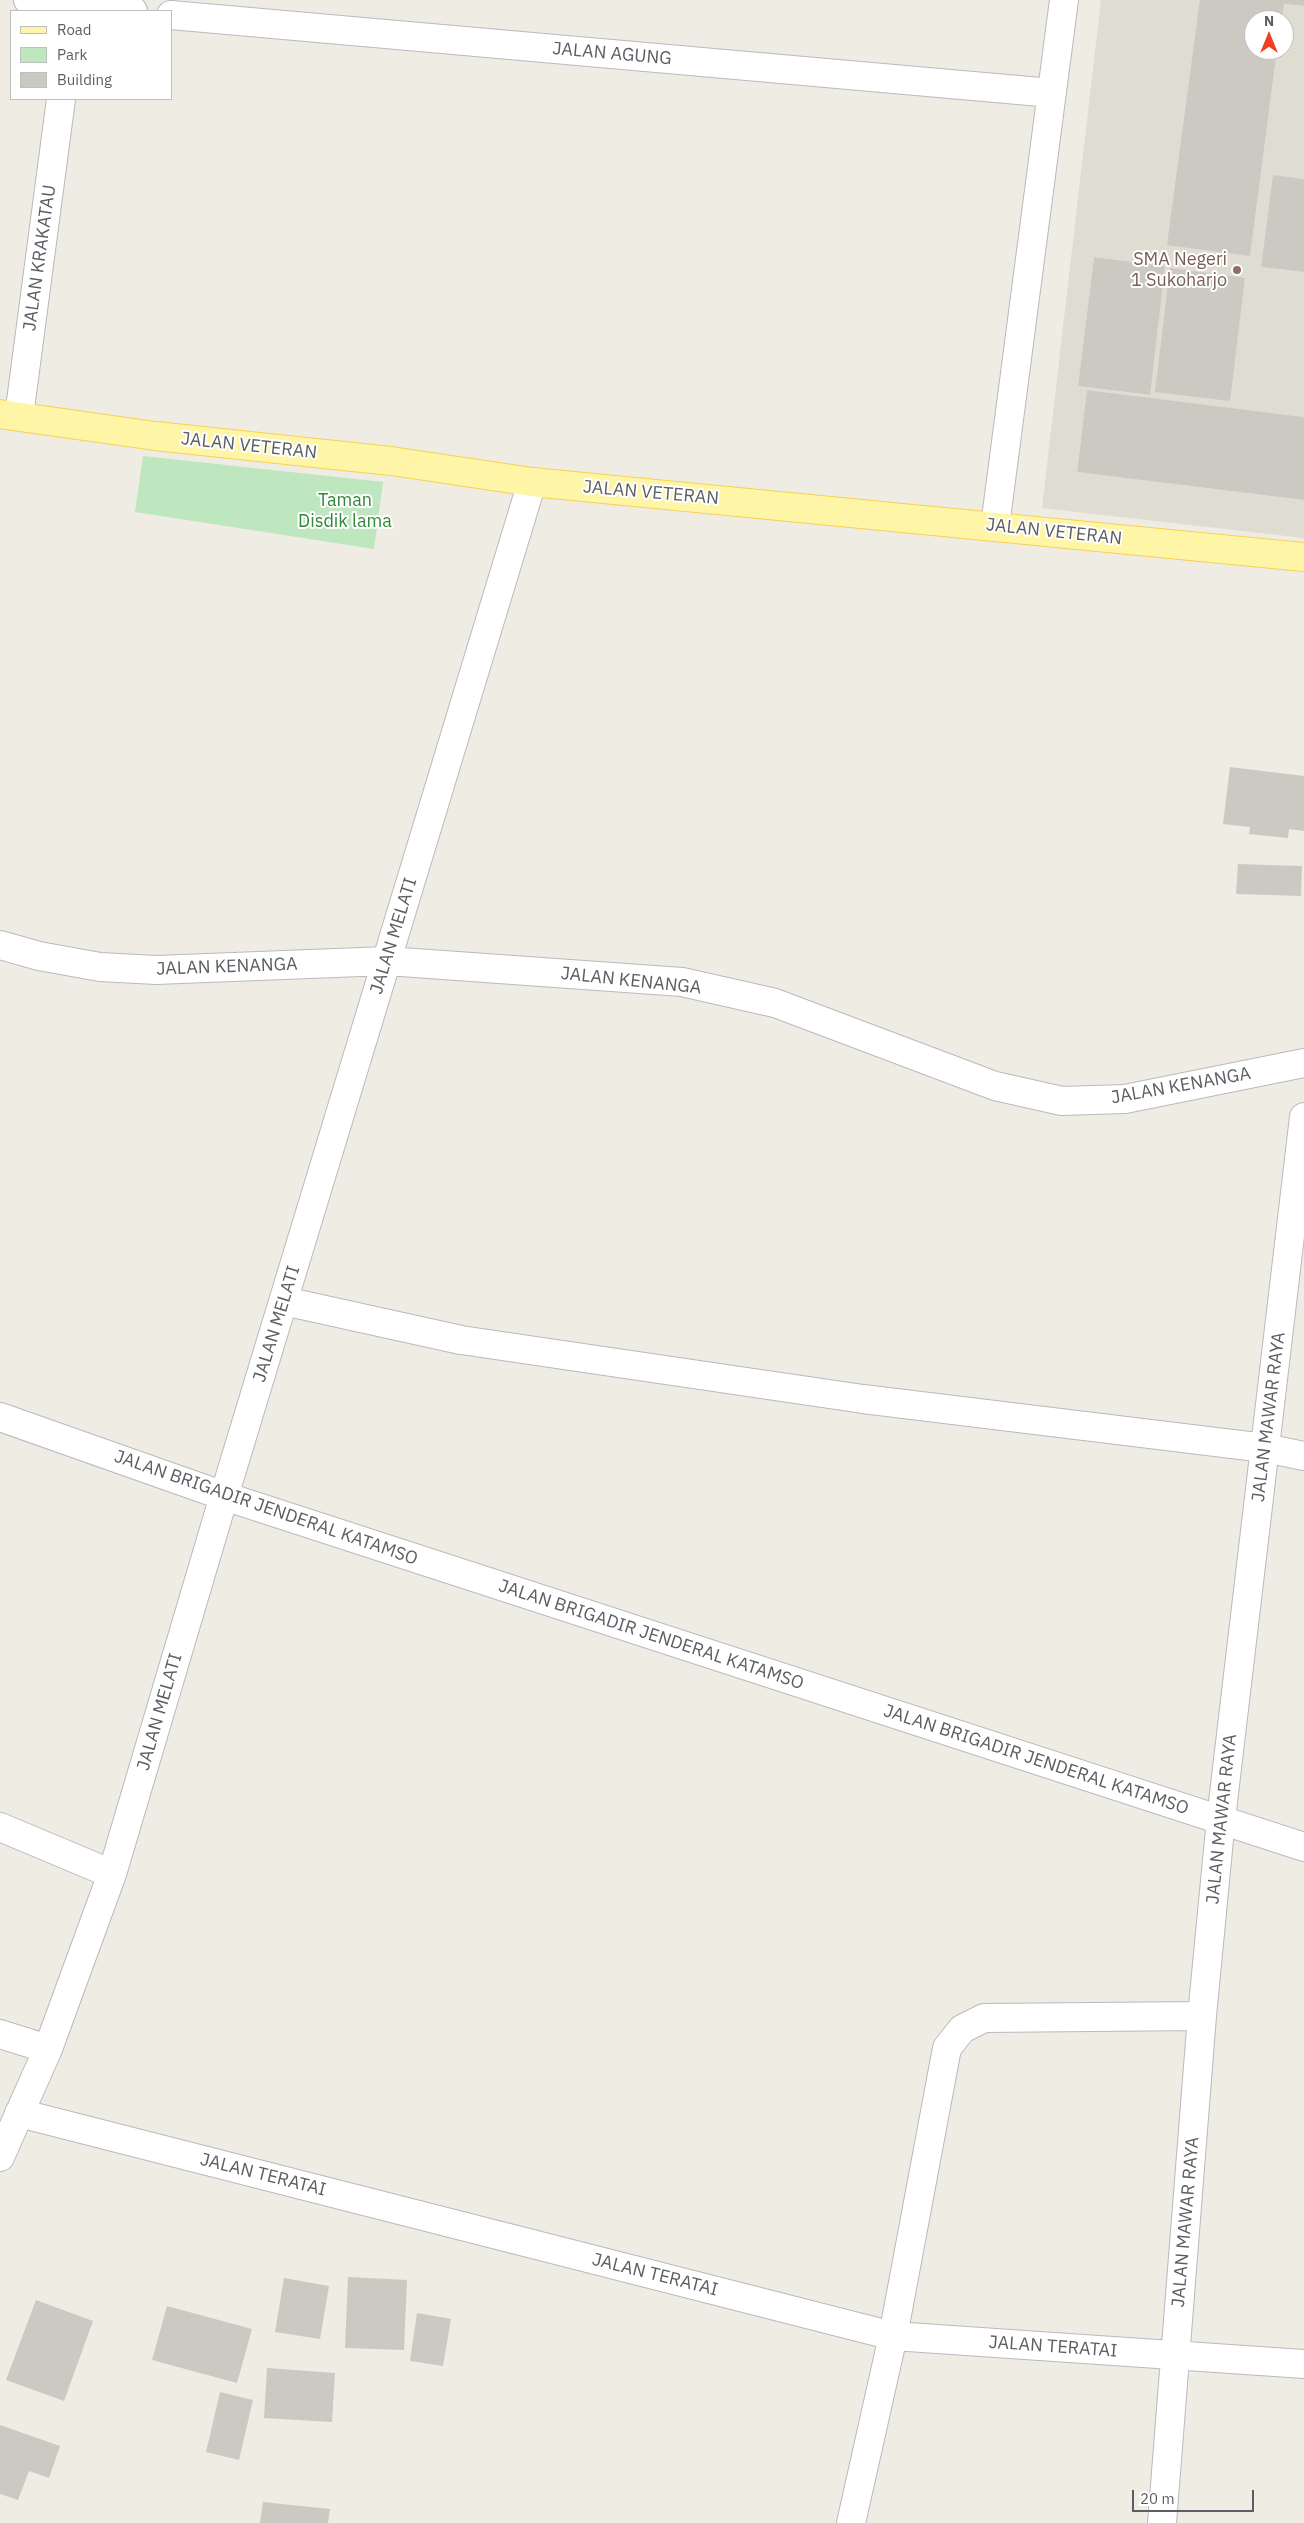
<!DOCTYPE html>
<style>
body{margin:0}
#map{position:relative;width:1304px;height:2523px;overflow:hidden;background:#eeece3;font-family:"IBM Plex Sans",sans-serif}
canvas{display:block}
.legend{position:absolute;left:10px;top:10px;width:162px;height:90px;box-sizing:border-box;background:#fff;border:1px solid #bdbfc1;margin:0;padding:6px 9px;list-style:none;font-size:15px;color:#5b5f64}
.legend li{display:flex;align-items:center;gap:10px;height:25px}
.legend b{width:25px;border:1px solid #bdbfc1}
.north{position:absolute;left:1244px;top:10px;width:50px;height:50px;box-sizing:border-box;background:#fff;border:1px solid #bdbfc1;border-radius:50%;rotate:0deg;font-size:14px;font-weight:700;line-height:20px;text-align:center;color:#5b5f64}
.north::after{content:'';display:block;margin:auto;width:18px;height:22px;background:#f13f26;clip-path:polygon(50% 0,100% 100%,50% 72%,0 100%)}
.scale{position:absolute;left:1132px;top:2490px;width:122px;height:22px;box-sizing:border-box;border:2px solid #5b5f64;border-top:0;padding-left:6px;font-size:15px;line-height:18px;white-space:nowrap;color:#5b5f64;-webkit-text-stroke:4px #fff;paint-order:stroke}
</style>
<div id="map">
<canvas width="1304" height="2523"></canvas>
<ul class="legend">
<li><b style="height:6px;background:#fff5a7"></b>Road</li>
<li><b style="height:14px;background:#bee7c0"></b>Park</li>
<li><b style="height:14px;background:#cbc9c2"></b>Building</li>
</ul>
<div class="north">N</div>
<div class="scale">20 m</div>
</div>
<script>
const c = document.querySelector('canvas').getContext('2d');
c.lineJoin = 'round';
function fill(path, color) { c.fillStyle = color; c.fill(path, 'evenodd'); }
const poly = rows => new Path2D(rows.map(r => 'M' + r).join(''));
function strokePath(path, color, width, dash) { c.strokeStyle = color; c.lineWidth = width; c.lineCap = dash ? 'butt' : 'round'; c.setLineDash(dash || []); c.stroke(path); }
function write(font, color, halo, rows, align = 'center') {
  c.font = font + ' "IBM Plex Sans",sans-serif'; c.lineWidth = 4; c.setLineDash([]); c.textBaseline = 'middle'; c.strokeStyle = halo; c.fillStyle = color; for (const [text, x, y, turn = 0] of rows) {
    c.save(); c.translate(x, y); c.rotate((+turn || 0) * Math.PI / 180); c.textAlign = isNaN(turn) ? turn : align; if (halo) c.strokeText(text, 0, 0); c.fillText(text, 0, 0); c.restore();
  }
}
fill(poly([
 [1101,0,1200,0,1250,255,1277,50,1284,50,1284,20,1282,20,1284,4,1304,6,1304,179,1273,176,1261,267,1304,272,1304,417,1087,390,1077,472,1304,500,1304,538,1042,508],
 [1094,257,1165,266,1149,395,1078,386],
 [1170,269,1245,278,1229,401]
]), '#dfdcd1');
fill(poly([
 [143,456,383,482,374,549,135,512]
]), '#bee7c0');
fill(poly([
 [1200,0,1304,0,1304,6,1284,4,1282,20,1254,20,1254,50,1277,50,1250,256,1167,245],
 [1273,175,1304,179,1304,272,1261,267],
 [1094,257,1165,266,1150,395,1078,386],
 [1170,268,1245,278,1230,401,1155,392],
 [1087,390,1304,417,1304,500,1077,472],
 [1230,767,1304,776,1304,831,1289,829,1288,838,1249,834,1250,827,1223,824],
 [1238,864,1302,866,1301,896,1236,894],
 [348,2277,407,2280,404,2350,345,2348],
 [284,2278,329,2286,320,2339,275,2332],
 [36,2300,93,2321,64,2401,6,2380],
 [167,2306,252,2329,237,2383,152,2360],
 [417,2313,451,2319,443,2366,410,2361],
 [267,2368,335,2373,332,2422,264,2418],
 [220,2392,253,2400,239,2460,206,2452],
 [0,2425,60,2446,49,2478,29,2471,18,2500,0,2494],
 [263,2502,330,2509,328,2523,260,2523]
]), '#cbc9c2');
const minor = poly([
 [28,0,133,11],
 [171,15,1052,93],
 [19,416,61,99],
 [995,526,1064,0],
 [0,945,39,956,100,967,156,970,387,961,682,982,775,1003,995,1086,1062,1101,1125,1099,1304,1063],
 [284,1301,461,1340,863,1399,1265,1448,1304,1456],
 [0,1417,224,1496,1304,1847],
 [0,1827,112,1874],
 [0,2034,48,2049],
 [19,2113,893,2336,1304,2364],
 [0,2157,48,2049,112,1874,224,1496,532,482],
 [851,2523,893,2336,947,2048,962,2029,984,2018,1202,2016],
 [1162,2523,1202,2016,1221,1819,1304,1117]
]);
const major = poly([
 [0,414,155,436,391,461,532,482,1304,557]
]);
strokePath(minor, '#b8bac0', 30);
strokePath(major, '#f8d152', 30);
strokePath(minor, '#fff', 28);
strokePath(major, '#fff5a7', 28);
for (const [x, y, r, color] of [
 [1237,270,5,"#8d6e63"]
]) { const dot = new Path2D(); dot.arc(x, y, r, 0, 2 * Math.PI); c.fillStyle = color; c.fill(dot); strokePath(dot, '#fff', 2); }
write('18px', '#5b5f64', '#fff', [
 ["JALAN AGUNG",612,54,5],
 ["JALAN KRAKATAU",40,258,-82],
 ["JALAN VETERAN",249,446,6],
 ["JALAN VETERAN",651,493,5],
 ["JALAN VETERAN",1054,532,6],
 ["JALAN MELATI",394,936,-73],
 ["JALAN KENANGA",227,967,-2],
 ["JALAN KENANGA",631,981,6],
 ["JALAN KENANGA",1181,1086,-10],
 ["JALAN MELATI",277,1324,-73],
 ["JALAN MAWAR RAYA",1269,1417,-83],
 ["JALAN BRIGADIR JENDERAL KATAMSO",266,1508,19],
 ["JALAN BRIGADIR JENDERAL KATAMSO",651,1635,18],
 ["JALAN MELATI",160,1712,-74],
 ["JALAN BRIGADIR JENDERAL KATAMSO",1036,1760,18],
 ["JALAN MAWAR RAYA",1222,1819,-84],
 ["JALAN TERATAI",263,2175,14],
 ["JALAN MAWAR RAYA",1186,2222,-85],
 ["JALAN TERATAI",655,2275,14],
 ["JALAN TERATAI",1053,2347,4]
]);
write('18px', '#785e54', '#fff', [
 ["SMA Negeri",1227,260],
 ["1 Sukoharjo",1227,281]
], 'right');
write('18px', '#308639', '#fff', [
 ["Taman",345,501],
 ["Disdik lama",345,522]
]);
</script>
